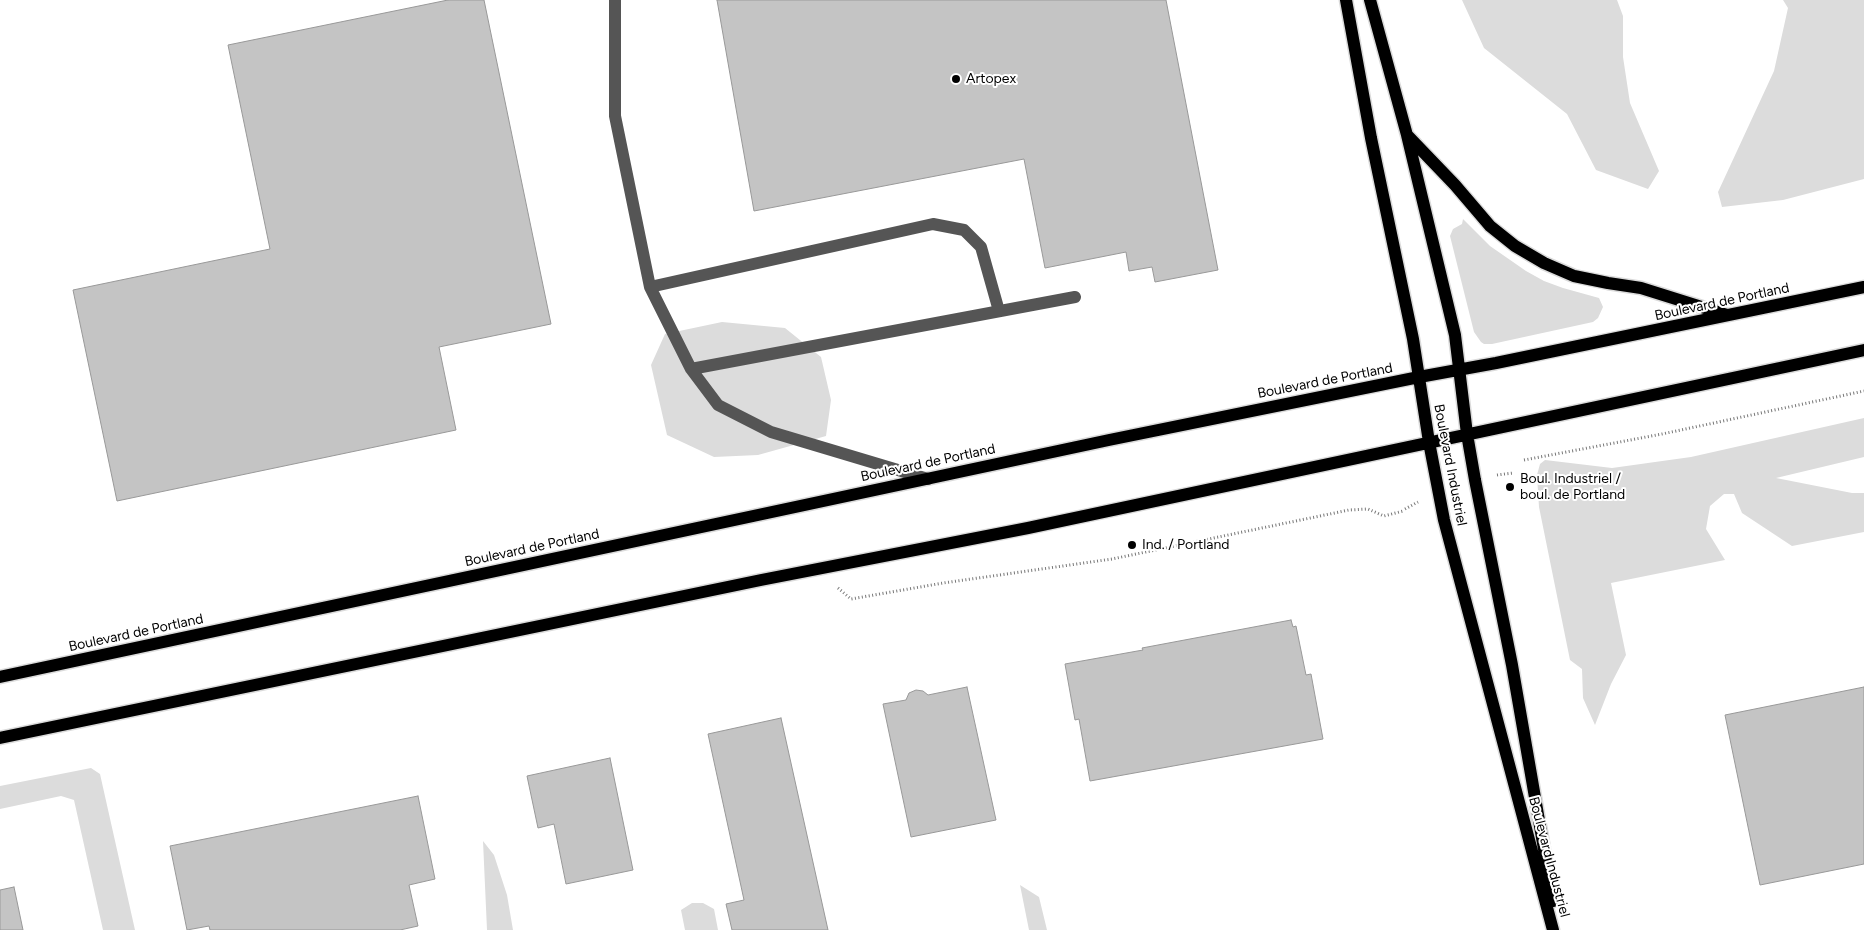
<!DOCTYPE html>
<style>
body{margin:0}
canvas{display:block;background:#fff}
</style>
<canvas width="1864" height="930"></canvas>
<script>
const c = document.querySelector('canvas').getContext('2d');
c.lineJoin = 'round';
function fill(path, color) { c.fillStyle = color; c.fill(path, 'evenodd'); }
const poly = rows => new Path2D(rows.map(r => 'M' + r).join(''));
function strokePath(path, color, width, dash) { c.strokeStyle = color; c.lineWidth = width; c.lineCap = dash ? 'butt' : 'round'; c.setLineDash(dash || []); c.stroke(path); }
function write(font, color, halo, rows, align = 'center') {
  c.font = font + ' Figtree,sans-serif'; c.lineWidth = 4; c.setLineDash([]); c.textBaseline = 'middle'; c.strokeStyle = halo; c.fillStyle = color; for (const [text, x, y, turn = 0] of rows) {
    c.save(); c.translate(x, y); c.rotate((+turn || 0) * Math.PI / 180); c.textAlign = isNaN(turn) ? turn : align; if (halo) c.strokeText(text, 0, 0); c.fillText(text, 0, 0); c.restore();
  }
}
fill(poly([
 [1462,0,1617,0,1623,16,1623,57,1630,103,1659,171,1648,189,1596,170,1567,114,1484,48],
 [1783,0,1864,0,1864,179,1783,200,1722,207,1718,192,1774,71,1788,8],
 [1463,219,1490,246,1526,271,1544,281,1563,288,1599,298,1603,307,1598,318,1593,322,1492,344,1484,344,1481,342,1474,332,1450,236,1453,229,1462,224],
 [722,322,785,328,821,357,831,400,826,436,758,455,714,457,667,435,651,365,665,334],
 [1864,418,1864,457,1776,478,1852,493,1864,493,1864,532,1792,546,1742,513,1734,494,1724,494,1710,506,1706,529,1725,560,1611,583,1626,655,1611,684,1595,725,1583,698,1582,669,1570,660,1539,507,1537,475,1540,464,1545,460,1612,468,1691,457],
 [91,768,100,774,135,930,103,930,74,800,61,796,0,809,0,786],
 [483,841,494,855,507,895,513,930,487,930],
 [1020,885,1039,897,1047,930,1029,930],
 [692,903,703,903,714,909,718,930,685,930,681,910]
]), '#dcdcdc');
const building = poly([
 [448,0,484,0,551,324,439,347,456,430,117,501,73,290,270,249,228,45,448,0],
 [717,0,1166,0,1218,270,1155,282,1152,267,1129,271,1126,252,1045,268,1024,159,754,211,717,0],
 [1291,620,1293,627,1296,626,1306,675,1311,674,1323,739,1090,781,1079,719,1075,720,1065,664,1143,650,1142,648,1291,620],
 [967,687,996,820,911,837,883,704,906,700,909,693,916,690,923,691,928,695,967,687],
 [1864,687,1864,864,1760,885,1725,715,1864,687],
 [781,718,828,930,732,930,726,904,744,900,708,734,781,718],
 [610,758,633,870,566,884,554,824,538,828,527,776,610,758],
 [418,796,435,879,409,885,418,926,400,930,210,930,209,926,187,930,170,846,418,796],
 [14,887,23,930,0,930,0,890,14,887]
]);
fill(building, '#c4c4c4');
strokePath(building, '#999', 1);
const major = poly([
 [1346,0,1371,138,1413,339,1429,442,1444,520,1553,930],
 [1370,0,1407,135,1455,335,1467,434,1475,480,1512,665,1553,901],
 [1407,135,1455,185,1490,226,1515,246,1544,263,1574,276,1608,283,1641,288,1727,315],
 [0,677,1109,440,1419,377,1496,363,1864,287],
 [0,738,761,580,1028,528,1864,350]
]);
strokePath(major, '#dbdbdb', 15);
strokePath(poly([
 [1524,460,1662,434,1864,391],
 [1497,475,1513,473],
 [1405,509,1418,502],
 [838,588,851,599,943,583,1112,559,1349,510,1368,509,1384,516,1403,511]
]), '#777', 3, [1, 2.5]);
strokePath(poly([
 [615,0,615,116,650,287,691,369,718,405,771,432,928,479],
 [650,287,933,224,964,230,981,247,999,311],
 [691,369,1075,297]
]), '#555', 12);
strokePath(major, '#000', 12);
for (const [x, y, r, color] of [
 [956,79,5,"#000"],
 [1510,487,5,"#000"],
 [1132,545,5,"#000"]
]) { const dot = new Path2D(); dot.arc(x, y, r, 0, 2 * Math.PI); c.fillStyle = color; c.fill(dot); strokePath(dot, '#fff', 2); }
write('14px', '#000', '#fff', [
 ["Artopex",966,79],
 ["Boul. Industriel /",1520,479],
 ["boul. de Portland",1520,495],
 ["Ind. / Portland",1142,545]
], 'left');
write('14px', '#000', '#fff', [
 ["Boulevard de Portland",1722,302,-12],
 ["Boulevard de Portland",1325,381,-11],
 ["Boulevard de Portland",928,463,-12],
 ["Boulevard Industriel",1450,465,79],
 ["Boulevard de Portland",532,548,-12],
 ["Boulevard de Portland",136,633,-12],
 ["Boulevard Industriel",1549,857,75]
]);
</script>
